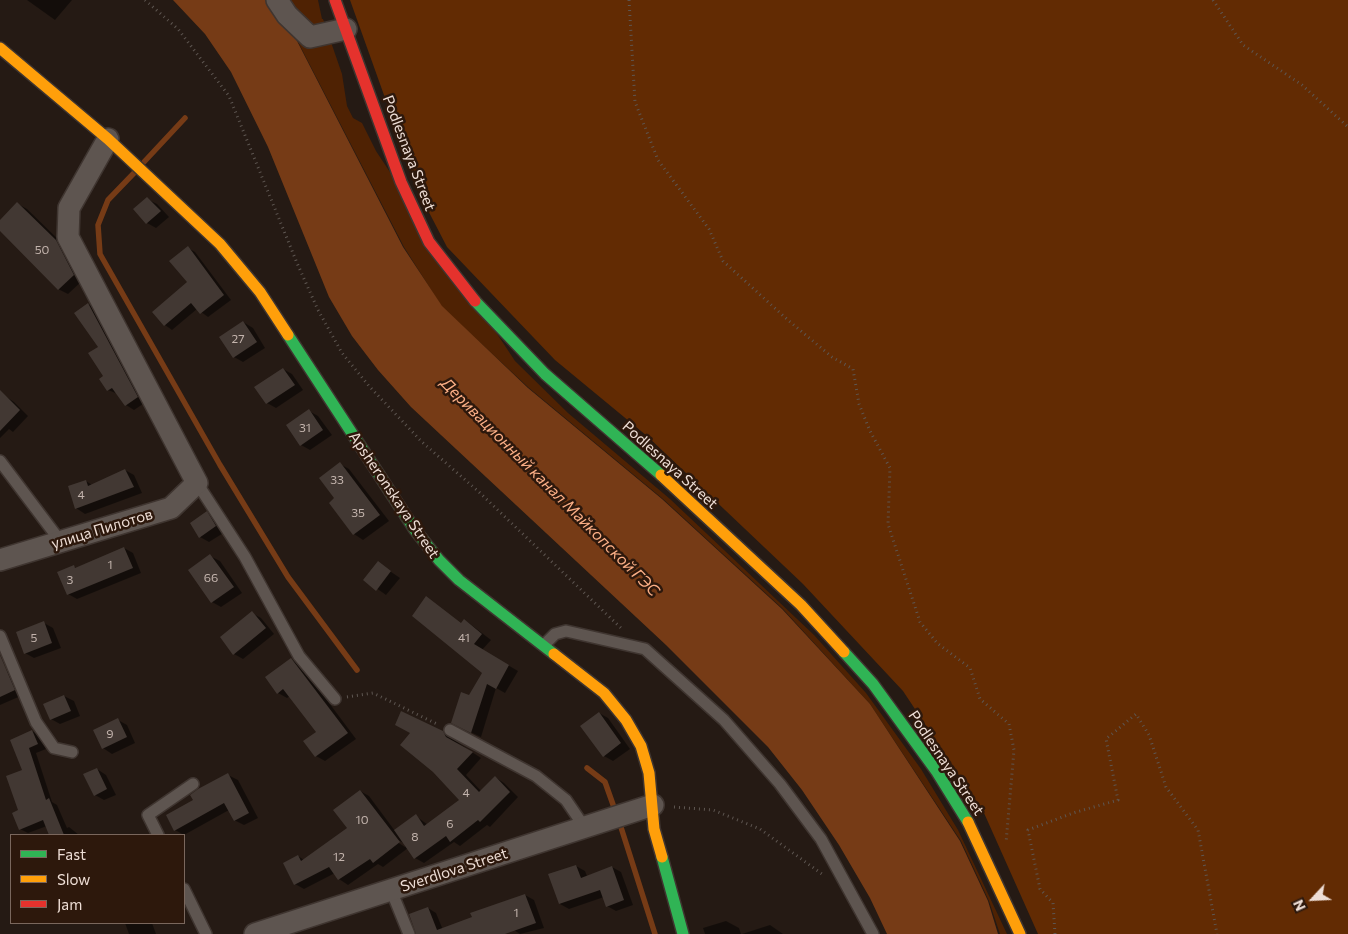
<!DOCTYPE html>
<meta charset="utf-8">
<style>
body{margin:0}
#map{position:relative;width:1348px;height:934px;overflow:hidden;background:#251a14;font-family:Commissioner,sans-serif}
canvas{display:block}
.legend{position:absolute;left:10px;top:834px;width:175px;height:90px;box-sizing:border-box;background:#2d180c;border:1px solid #7a675d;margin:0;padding:6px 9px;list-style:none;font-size:15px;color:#eeded6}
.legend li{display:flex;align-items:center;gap:10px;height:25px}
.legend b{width:25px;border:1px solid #7a675d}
.north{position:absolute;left:1288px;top:874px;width:50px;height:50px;-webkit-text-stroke:4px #2d180c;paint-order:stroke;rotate:245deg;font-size:14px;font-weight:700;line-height:20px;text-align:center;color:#eeded6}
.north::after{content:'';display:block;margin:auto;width:18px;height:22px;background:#eeded6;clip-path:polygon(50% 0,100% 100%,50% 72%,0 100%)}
</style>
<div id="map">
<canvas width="1348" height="934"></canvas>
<ul class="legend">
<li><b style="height:6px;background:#30b455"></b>Fast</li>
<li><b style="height:6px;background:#ff9f0a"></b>Slow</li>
<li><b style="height:6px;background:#e5322d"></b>Jam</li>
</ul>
<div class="north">N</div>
</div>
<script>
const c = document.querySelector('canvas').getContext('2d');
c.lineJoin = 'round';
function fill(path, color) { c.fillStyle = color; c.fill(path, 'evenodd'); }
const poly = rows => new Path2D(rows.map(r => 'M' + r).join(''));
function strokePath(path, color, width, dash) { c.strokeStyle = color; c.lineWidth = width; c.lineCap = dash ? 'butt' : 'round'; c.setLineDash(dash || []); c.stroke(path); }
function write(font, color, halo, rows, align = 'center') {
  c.font = font + ' Commissioner,sans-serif'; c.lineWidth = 5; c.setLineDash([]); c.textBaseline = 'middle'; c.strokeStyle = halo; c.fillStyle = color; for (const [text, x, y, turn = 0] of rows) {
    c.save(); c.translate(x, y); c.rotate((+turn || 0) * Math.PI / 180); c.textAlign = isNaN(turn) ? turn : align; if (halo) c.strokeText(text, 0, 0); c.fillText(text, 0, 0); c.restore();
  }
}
fill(poly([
 [290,0,318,0,322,19,320,19,323,19,342,74,347,106,353,118,362,123,376,151,515,361,568,413,670,499,814,635,866,693,921,769,958,830,1007,934,1000,934,989,901,961,841,870,704,783,609,663,499,529,388,442,307,404,247,297,40,275,5]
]), '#4f2203');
fill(poly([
 [350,0,1348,0,1348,934,1038,934,984,813,903,691,803,584,647,436,555,360,447,247,419,193]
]), '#622b03');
fill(poly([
 [173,0,270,0,274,5,296,39,403,247,442,306,528,388,662,499,782,609,870,704,960,841,988,901,998,934,887,934,870,898,839,845,802,790,768,747,666,645,411,407,378,370,352,336,329,297,268,147,231,72,205,34]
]), '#763b16');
fill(poly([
 [27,0,72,0,55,20],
 [147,199,157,204,169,217,156,228,147,223],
 [18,204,27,209,65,246,82,281,68,294,58,289,0,229,0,222],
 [188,248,195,252,231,300,208,317,197,309,172,330,165,325,189,283],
 [88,304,97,309,146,402,134,410,126,405,118,394,108,390],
 [243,322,253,328,265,348,243,362,234,357],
 [283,369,292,374,303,390,276,408,267,403],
 [5,396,14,402,28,416,13,432,9,429,0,438,0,401],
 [309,411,318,416,332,435,310,450,301,445],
 [340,464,349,469,389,521,363,540,354,534,330,503,336,499],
 [125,470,134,475,142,493,85,514,76,508,86,481,92,485],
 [207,513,216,518,225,532,209,542,200,537],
 [124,548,133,553,141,573,77,599,68,594,74,567,76,568],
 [210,556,220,561,242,593,221,607,212,602],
 [378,563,400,578,386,595,365,580],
 [252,613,261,618,274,634,243,659,234,654],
 [465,620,491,640,482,650,518,671,505,693,496,688,481,737,462,728,470,697,484,673],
 [44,623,53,628,61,648,34,658,25,653],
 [291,659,300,664,356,739,325,761,316,756,318,732,290,696,287,698,278,693],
 [5,670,15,675,23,695,0,705,0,672],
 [64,696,74,701,80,716,60,724,51,719],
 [599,713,608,718,630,749,613,761,604,756,582,727],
 [118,720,127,725,135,743,112,754,103,748],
 [32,731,40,736,46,749,36,753,52,802,57,805,67,828,69,827,79,835,50,835,47,826,28,833,20,829,24,771],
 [442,732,481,758,466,775,481,791,495,777,504,783,518,797,490,827,487,825,460,846,454,842,424,863,415,858,408,848,383,867,378,864,348,885,339,879,335,873,304,889,295,884,298,856,304,860,348,828,360,791,369,796,395,831,416,816,428,825,461,800],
 [395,838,405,844,405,847,394,840],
 [97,769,106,775,116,795,104,800,95,795],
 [228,775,238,780,258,818,244,825,234,820,229,810,184,835,175,830,195,800],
 [576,866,585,871,587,876,612,867,621,872,633,905,616,911,607,906,604,897,569,909,560,904],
 [525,895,534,900,544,928,520,934,514,930],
 [428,908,436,913,443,930,497,934,417,934],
 [726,921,739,928,741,934,705,934,703,928],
 [125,923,152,923,156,934,129,934],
 [770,925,783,934,742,934]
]), '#0007');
strokePath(poly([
 [144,162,185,118],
 [134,173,108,200,98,225,100,254,220,465,288,577,357,670],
 [587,768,605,782,616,813],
 [619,821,655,934]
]), '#763b16', 5.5);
fill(poly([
 [147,197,161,211,146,224,133,209],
 [17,202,56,240,74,275,58,290,0,231,0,220],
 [188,246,224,295,200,314,191,303,164,326,152,312,187,282,169,261],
 [88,303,138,397,125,406,112,388,107,391,99,379,103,376,88,353,98,347,74,313],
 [243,321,257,342,233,358,219,337],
 [283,368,295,385,266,404,254,387],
 [0,390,20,410,0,431],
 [309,409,323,430,300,446,286,425],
 [340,462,380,515,353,535,329,503,334,498,319,478],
 [125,469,134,487,75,509,68,486,86,480,88,486],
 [207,511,216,526,199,538,190,523],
 [124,547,133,568,67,595,57,572,74,565,75,568],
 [210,554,234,587,211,603,188,570],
 [378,561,391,571,376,591,363,580],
 [426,596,461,623,464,619,482,634,474,644,509,665,496,689,487,684,471,733,451,723,461,692,469,695,482,673,412,616],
 [252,611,266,628,233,655,220,637],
 [44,621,52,643,24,654,16,632],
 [0,655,15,690,0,697],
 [291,658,348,733,315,757,303,741,316,732,283,689,277,694,265,677],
 [64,695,71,711,50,720,43,704],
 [401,711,443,731,446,737,473,752,457,769,479,792,495,776,510,792,480,822,478,820,450,842,446,836,414,859,394,830,416,814,424,826,459,800,433,772,400,745,410,733,395,725],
 [599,712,621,743,603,757,580,726],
 [118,718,127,737,102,749,93,730],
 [32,730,38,744,29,748,46,800,49,798,64,835,49,835,43,820,19,830,12,813,18,810,6,776,22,770,10,740],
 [97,768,107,789,94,796,83,774],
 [228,773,249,813,234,821,224,803,174,831,166,815,193,800,190,795,198,789],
 [360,790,400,842,373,863,370,859,338,880,329,867,294,885,283,863,298,855,301,861,347,828,333,810],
 [576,865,581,878,612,866,624,900,606,907,600,890,559,904,548,874],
 [525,894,536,923,505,934,416,934,409,914,428,907,437,930,472,917,470,913]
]), '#423833');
const lane = poly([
 [0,461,61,542],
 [197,483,245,557,299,656,335,699],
 [0,636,36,722,54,748,72,752],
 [544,645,555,634,566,631,645,649,724,720,780,784,821,839,873,934],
 [450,730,536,776,566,800,585,828],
 [158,835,148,815,193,784],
 [184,889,206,934],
 [391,890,409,934]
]);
const street = poly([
 [277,0,287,15,310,37,346,29],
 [0,560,171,508,197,483,68,237,69,208,108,139],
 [255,934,653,805]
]);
const fast = poly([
 [475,301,545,374,661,475],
 [288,335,415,530,439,560,459,580,554,654],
 [844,652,873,684,937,772,968,822],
 [662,857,683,934]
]);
const slow = poly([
 [0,48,108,139,220,244,260,292,288,335],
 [661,475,801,605,844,652],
 [554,654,604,693,626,720,641,746,649,773,654,829,662,857],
 [968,822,1020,934]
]);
const jam = poly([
 [335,0,401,182,429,242,475,301]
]);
strokePath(lane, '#3f3530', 14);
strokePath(street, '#3f3530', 24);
strokePath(fast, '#3f3530', 14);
strokePath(slow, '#3f3530', 14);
strokePath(jam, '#3f3530', 14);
strokePath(poly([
 [145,0,178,29,229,96,297,263,318,310,342,353,369,386,422,442,479,492,621,628],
 [629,0,635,102,658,160,709,229,723,261,789,321,832,357,853,369,859,404,870,431,890,468,888,524,920,622,937,643,970,668,980,699,1009,724,1014,750,1006,843],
 [1213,0,1243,45,1302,85,1348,127],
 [347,697,373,693,439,725],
 [674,807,713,810,760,829,822,874],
 [1055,934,1053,903,1040,889,1028,830,1073,813,1118,800,1106,739,1136,714,1149,735,1166,787,1198,830,1217,934]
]), '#5e5651', 3, [1, 4]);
strokePath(lane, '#5e5550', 11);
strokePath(street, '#5e5550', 21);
strokePath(fast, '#30b455', 11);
strokePath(slow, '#ff9f0a', 11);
strokePath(jam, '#e5322d', 11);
write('12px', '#c3b4ad', null, [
 ["50",42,250],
 ["27",238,339],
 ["31",305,428],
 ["33",337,480],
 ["4",81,495],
 ["35",358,513],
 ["1",110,565],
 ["66",211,578],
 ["3",70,580],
 ["5",34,638],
 ["41",464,638],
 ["9",110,734],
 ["4",466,793],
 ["10",362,820],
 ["6",450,824],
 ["8",415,837],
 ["12",339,857],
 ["1",516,913]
]);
write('15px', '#eeded6', '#2d180c', [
 ["Podlesnaya Street",409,153,69],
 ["Podlesnaya Street",670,465,42],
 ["Apsheronskaya Street",394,495,56],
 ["улица Пилотов",102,529,-17],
 ["Podlesnaya Street",946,763,56],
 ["Sverdlova Street",454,870,-18]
]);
write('italic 16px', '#fcaf86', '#2d180c', [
 ["Деривационный канал Майкопской ГЭС",550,487,45]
]);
</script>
